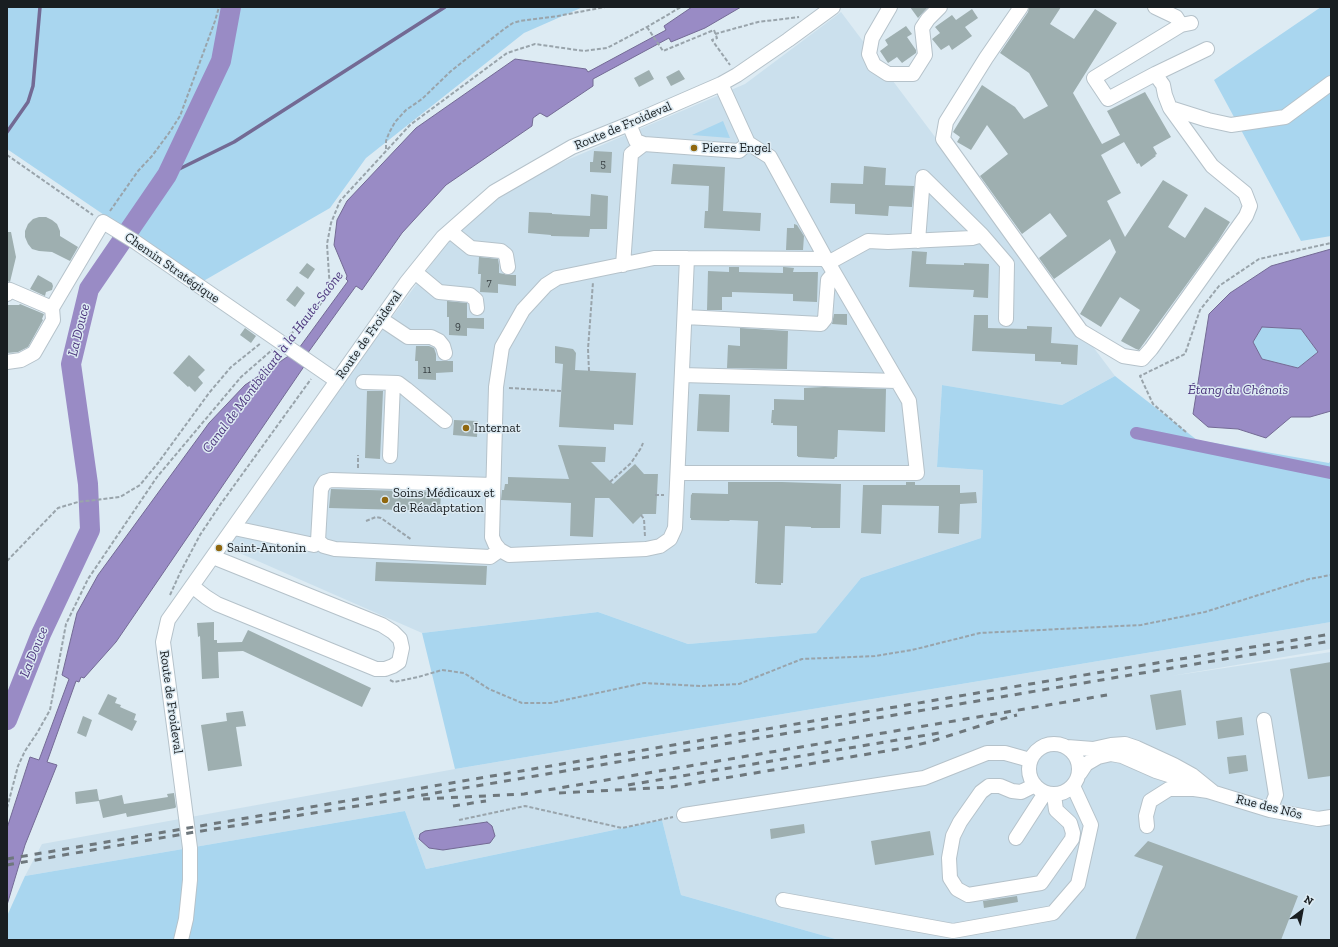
<!DOCTYPE html>
<meta charset="utf-8">
<style>
body{margin:0}
#map{position:relative;width:1338px;height:947px;overflow:hidden;background:#ddebf3;font-family:"Zilla Slab",serif}
canvas{display:block}
.frame{position:absolute;inset:0;border:8px solid #191e21;pointer-events:none}
.north{position:absolute;left:1282px;top:891px;width:40px;height:40px;-webkit-text-stroke:3px #ddebf3;paint-order:stroke;rotate:32deg;font-size:11px;font-weight:700;line-height:16px;text-align:center;color:#191e21}
.north::after{content:'';display:block;margin:auto;width:14px;height:18px;background:#191e21;clip-path:polygon(50% 0,100% 100%,50% 72%,0 100%)}
</style>
<div id="map">
<canvas width="1338" height="947"></canvas>
<div class="frame"></div>
<div class="north">N</div>
</div>
<script>
const c = document.querySelector('canvas').getContext('2d');
c.lineJoin = 'round';
function fill(path, color) { c.fillStyle = color; c.fill(path, 'evenodd'); }
const poly = rows => new Path2D(rows.map(r => 'M' + r).join(''));
function strokePath(path, color, width, dash) { c.strokeStyle = color; c.lineWidth = width; c.lineCap = dash ? 'butt' : 'round'; c.setLineDash(dash || []); c.stroke(path); }
function write(font, color, halo, rows, align = 'center') {
  c.font = font + ' "Zilla Slab",serif'; c.lineWidth = 3; c.setLineDash([]); c.textBaseline = 'middle'; c.strokeStyle = halo; c.fillStyle = color; for (const [text, x, y, turn = 0] of rows) {
    c.save(); c.translate(x, y); c.rotate((+turn || 0) * Math.PI / 180); c.textAlign = isNaN(turn) ? turn : align; if (halo) c.strokeText(text, 0, 0); c.fillText(text, 0, 0); c.restore();
  }
}
fill(poly([
 [841,12,1115,376,1062,405,942,385,937,467,983,470,981,538,861,578,816,633,688,644,598,612,422,633,228,548,285,468,341,386,444,247,488,205,546,169,745,84],
 [1331,622,1331,649,1171,676,1331,652,1331,940,839,940,681,895,662,820,426,869,405,811,25,876,42,844,455,769]
]), '#cbe0ed');
fill(poly([
 [7,7,583,7,524,33,366,158,330,208,200,283,144,242,7,149],
 [1321,7,1331,7,1331,236,1301,241,1214,80],
 [723,121,730,138,692,135],
 [1262,327,1301,329,1318,352,1298,368,1262,359,1253,342],
 [1115,376,1197,440,1329,463,1331,460,1331,622,455,769,422,633,598,612,688,644,816,633,861,578,981,538,983,470,937,467,942,385,1062,405],
 [405,811,426,869,662,820,681,895,839,940,7,940,7,916,25,876]
]), '#a9d6ef');
const water = poly([
 [692,7,741,7,705,28,671,42,669,38,593,79,593,86,547,117,540,113,533,118,532,126,446,185,402,233,362,290,356,286,302,361,305,365,116,642,84,678,81,677,79,682,76,681,47,762,57,765,25,845,7,905,7,828,30,757,39,760,69,679,62,675,77,613,98,575,209,423,245,385,290,355,294,355,348,281,346,279,347,276,334,245,337,220,347,201,416,128,515,59,586,69,588,72,666,30,664,26,692,7],
 [1331,249,1331,411,1310,417,1291,417,1266,438,1238,429,1208,427,1193,414,1209,314,1230,293,1271,266,1331,249],
 [1262,327,1301,329,1318,352,1298,368,1262,359,1253,342,1262,327],
 [487,822,492,826,495,836,490,843,443,850,429,848,419,839,420,834,425,831,487,822]
]);
fill(water, '#998bc5');
strokePath(water, '#736a94', 1);
strokePath(poly([
 [7,132,28,102,33,86,40,7],
 [167,175,234,142,445,7]
]), '#736a94', 3.5);
strokePath(poly([
 [1136,433,1331,473]
]), '#998bc5', 12);
strokePath(poly([
 [7,720,41,634,90,530,88,484,71,364,89,289,167,175,221,61,231,7]
]), '#998bc5', 20);
fill(poly([
 [910,7,928,7,918,18],
 [1029,7,1061,7,1050,24,1074,39,1095,9,1117,23,1073,93,1102,144,1120,135,1107,111,1145,92,1171,137,1153,147,1157,154,1155,155,1156,156,1141,167,1139,163,1137,164,1124,142,1101,155,1121,193,1107,201,1125,237,1163,180,1188,195,1168,227,1185,238,1205,207,1230,222,1218,241,1139,350,1136,349,1121,341,1140,310,1120,297,1101,327,1080,314,1116,252,1110,239,1054,279,1039,258,1067,236,1050,213,1022,234,980,176,1008,154,987,125,971,150,957,142,960,137,953,132,982,85,1015,107,1024,119,1048,106,1029,73,1000,53,1028,12],
 [972,9,978,18,965,27,972,36,952,50,949,45,941,50,932,39,940,33,935,27,952,15,956,20],
 [906,26,912,34,907,37,916,50,916,53,902,63,897,57,888,63,880,51,888,45,885,40],
 [649,70,654,79,639,87,634,78],
 [679,70,685,79,671,86,666,77],
 [594,151,612,152,611,173,590,172,590,162,593,162],
 [673,164,725,167,723,211,761,213,760,231,704,228,705,211,708,211,709,186,671,184],
 [864,166,886,168,885,185,914,186,912,207,889,206,888,216,855,214,855,204,830,203,831,183,863,184],
 [591,194,608,196,607,229,590,229,589,237,551,236,551,235,528,233,529,212,552,213,552,214,590,216],
 [39,217,46,217,52,220,57,224,60,231,60,236,78,247,70,261,52,252,39,251,32,249,28,244,25,237,25,231,28,224,33,219],
 [794,224,797,225,804,236,803,250,786,250,787,228,794,228],
 [7,232,11,232,16,257,10,282,7,281],
 [912,251,927,252,926,264,964,265,964,263,989,264,988,298,973,297,974,290,909,287],
 [479,257,498,259,499,265,499,273,509,275,516,275,516,286,498,284,498,293,480,292,481,274,478,274],
 [307,263,315,269,308,279,299,273],
 [729,267,739,267,739,272,783,273,783,267,784,267,794,268,793,272,818,272,817,302,793,301,793,294,732,292,732,297,722,297,722,310,707,310,708,271,729,272],
 [38,275,52,283,53,286,52,290,46,292,45,296,30,289],
 [297,286,305,293,295,307,286,300],
 [447,301,467,303,467,318,484,318,484,329,467,328,467,336,449,335,449,317,447,317],
 [20,304,44,314,42,319,43,320,28,347,18,352,7,353,7,305,19,305],
 [834,314,847,314,847,325,832,324],
 [974,315,988,315,988,328,1027,329,1027,326,1052,327,1051,343,1078,345,1077,365,1061,364,1061,362,1035,361,1035,354,972,351],
 [245,328,256,336,251,343,240,335],
 [740,328,788,331,787,369,727,368,728,345,740,346],
 [416,346,429,346,434,348,436,354,436,361,453,361,453,372,436,373,436,380,418,379,418,361,415,361],
 [555,346,573,349,576,353,575,370,636,373,633,425,614,424,614,430,559,427,563,364,555,363],
 [189,355,205,370,198,377,203,383,195,392,189,386,188,387,173,373],
 [824,387,886,389,885,432,838,430,837,457,835,457,834,459,798,457,798,456,797,456,797,426,773,425,773,423,771,423,772,410,774,410,774,399,804,400,804,388],
 [367,391,383,391,380,459,365,458],
 [699,394,730,395,729,432,697,431],
 [454,420,478,421,477,437,453,435],
 [558,445,606,447,605,462,591,462,613,484,635,464,644,474,658,474,656,514,643,514,633,524,609,498,595,498,593,537,570,536,571,503,501,500,502,490,504,490,505,484,508,484,508,477,569,479],
 [728,482,782,482,841,484,840,528,811,528,811,527,785,526,783,583,781,583,781,585,757,584,757,583,755,583,758,521,730,520,729,521,691,520,691,518,690,518,691,494,692,495,692,493,728,494],
 [906,482,915,482,915,485,960,485,960,493,976,492,977,503,960,504,959,534,938,533,939,506,882,505,881,534,861,533,863,485,906,485],
 [331,489,441,492,440,511,329,508],
 [376,562,487,566,486,585,375,581],
 [214,622,214,640,217,640,217,643,242,642,248,630,371,688,362,707,243,651,218,652,219,678,202,679,200,636,198,637,197,623],
 [1331,662,1331,776,1308,779,1290,669],
 [1181,690,1186,725,1156,730,1150,695],
 [108,694,117,698,115,703,121,705,120,707,136,714,134,720,137,721,132,731,98,714],
 [243,711,246,726,236,727,242,766,208,771,201,725,227,721,226,713],
 [83,716,92,720,86,737,77,733],
 [1242,717,1244,735,1218,739,1216,721],
 [1246,755,1248,771,1229,774,1227,757],
 [97,789,99,800,122,795,124,804,168,797,167,794,174,793,176,807,175,808,127,817,126,813,103,818,99,801,76,804,75,792],
 [804,824,805,833,771,839,770,829],
 [930,831,934,855,875,865,871,841],
 [1148,841,1298,896,1281,940,1135,940,1163,866,1134,856],
 [1017,896,1018,902,984,908,983,901]
]), '#9eafb0');
const minor = poly([
 [890,7,872,38,869,54,874,65,888,74,913,74,925,55,922,28,928,19,940,7],
 [1021,7,986,58,946,122,943,139,1081,331,1123,356,1142,359,1151,349,1246,216,1250,206,1245,193,1212,166,1170,108],
 [1155,7,1176,17,1181,25],
 [1191,23,1181,25,1094,78,1108,99,1155,74,1207,49],
 [1155,74,1163,85,1165,95,1170,108,1208,120,1231,125,1285,117,1331,83],
 [629,124,636,141,644,144,739,151,748,143,721,84],
 [450,231,471,248,501,251,506,255,508,267],
 [918,241,923,177,982,235],
 [687,258,675,528,670,539,660,546,646,549,509,555,500,550,495,544,492,537,496,387,502,347,523,310,546,285,557,278,654,258,687,258,826,259],
 [828,263,868,241,888,242,972,238,982,235,1007,264,1006,319],
 [623,265,631,154,644,144],
 [415,272,439,292,470,295,476,300,477,308],
 [7,294,10,290,52,308],
 [685,317,821,324,825,319,828,280,834,273],
 [381,319,408,337,431,337,439,341,443,346,445,353],
 [7,362,21,360,34,353,53,320,52,308,103,222,134,241,337,381],
 [682,375,897,381],
 [363,382,398,383,406,389,445,421],
 [390,456,393,383],
 [678,473,917,473,909,401,826,259,770,157,748,143],
 [493,485,331,480,325,482,321,489,318,541,324,546,335,549,490,557,500,550],
 [234,528,314,545,318,541],
 [192,586,206,597,217,604,376,669,385,669,393,666,399,662,402,648,400,639,393,632,382,625,213,557],
 [1264,720,1276,795,1270,810],
 '1029 769a25 25 0 1 1 50 0a25 25 0 1 1-50 0Z',
 [1067,747,1093,749,1111,745,1125,744,1137,748,1174,765,1192,775,1213,792],
 [1080,773,1086,764,1098,757,1111,754,1122,756,1156,771,1181,779,1193,785],
 [1035,785,1021,792,1012,791,1000,786,989,786,981,792,960,822,953,836,949,858,950,878,957,889,968,895,1041,883,1072,839,1073,833,1070,823,1056,810,1054,795],
 [684,815,924,778,987,753,1005,753,1030,760],
 [1147,826,1146,816,1150,801,1169,789,1194,789,1208,791,1270,810,1318,819,1331,817],
 [1016,838,1045,793],
 [783,900,953,931,1053,913,1078,884,1091,825,1073,786],
 [181,940,186,919,190,880,190,848,163,642,168,620,406,283,443,237,494,192,572,147,629,124,721,84,737,75,788,40,833,7]
]);
strokePath(minor, '#b5c2ca', 16);
strokePath(poly([
 [647,27,663,51,714,30,717,38,712,40,730,65],
 [715,34,758,22,799,17],
 [386,149,386,141,389,133,395,122,406,110,422,99,451,71,504,29,513,23,520,21,558,16,605,7],
 [7,155,93,215],
 [110,211,138,171,152,156,169,133,180,116,215,21,219,7],
 [290,334,307,324,330,290,327,244,331,223,340,201,410,125,507,53,535,44,584,51,607,48,647,27,681,7],
 [589,371,588,349,593,282],
 [509,388,561,391],
 [1186,432,1153,404,1140,376,1185,354,1200,310,1219,286,1259,259,1331,243],
 [358,468,358,455],
 [610,482,631,463,641,448,643,443],
 [655,495,664,495],
 [641,515,644,519,645,537],
 [366,521,376,517,381,518,412,540],
 [7,561,58,508,78,502,120,497,140,485,158,463,209,393,231,367,261,343],
 [170,595,180,573,200,535,220,505,311,379],
 [390,680,394,682,418,677,442,670,464,673,489,689,522,703,551,703,644,683,700,686,739,684,802,659,875,656,912,650,980,633,1141,625,1205,612,1309,579,1331,575],
 [7,808,18,766,25,751,37,733,50,710,66,624,88,579,157,477,241,377,272,350],
 [459,820,525,806,622,828,673,817]
]), '#99a4ab', 2, [4, 2]);
strokePath(minor, '#fff', 14);
strokePath(poly([
 [987,723,1017,715],
 [628,785,945,732],
 [559,793,671,787,904,748,929,742,992,722],
 [423,799,524,794,1107,695],
 [453,806,486,801],
 [7,859,1012,687,1331,634],
 [7,865,189,833,376,803,1331,641]
]), '#6e777c', 3, [7, 7]);
for (const [x, y, r, color] of [
 [694,148,4,"#90670e"],
 [466,428,4,"#90670e"],
 [385,500,4,"#90670e"],
 [219,548,4,"#90670e"]
]) { const dot = new Path2D(); dot.arc(x, y, r, 0, 2 * Math.PI); c.fillStyle = color; c.fill(dot); strokePath(dot, '#ddebf3', 1.5); }
write('11px', '#3a4245', null, [
 ["5",603,164],
 ["7",489,283],
 ["9",458,326],
 ["11",427,370]
]);
write('13px', '#191e21', '#ddebf3', [
 ["Route de Froideval",623,126,-23],
 ["Chemin Stratégique",172,268,35],
 ["Route de Froideval",369,335,-55],
 ["Route de Froideval",171,702,82],
 ["Rue des Nôs",1269,807,14]
]);
write('13px', '#191e21', '#ddebf3', [
 ["Pierre Engel",702,148],
 ["Internat",474,428],
 ["Soins Médicaux et",393,493],
 ["de Réadaptation",393,508],
 ["Saint-Antonin",227,548]
], 'left');
write('italic 14px', '#4d377e', '#ddebf3', [
 ["La Douce",79,330,-76],
 ["Canal de Montbéliard à la Haute-Saône",273,362,-53],
 ["Étang du Chênois",1238,390],
 ["La Douce",34,652,-68]
]);
</script>
